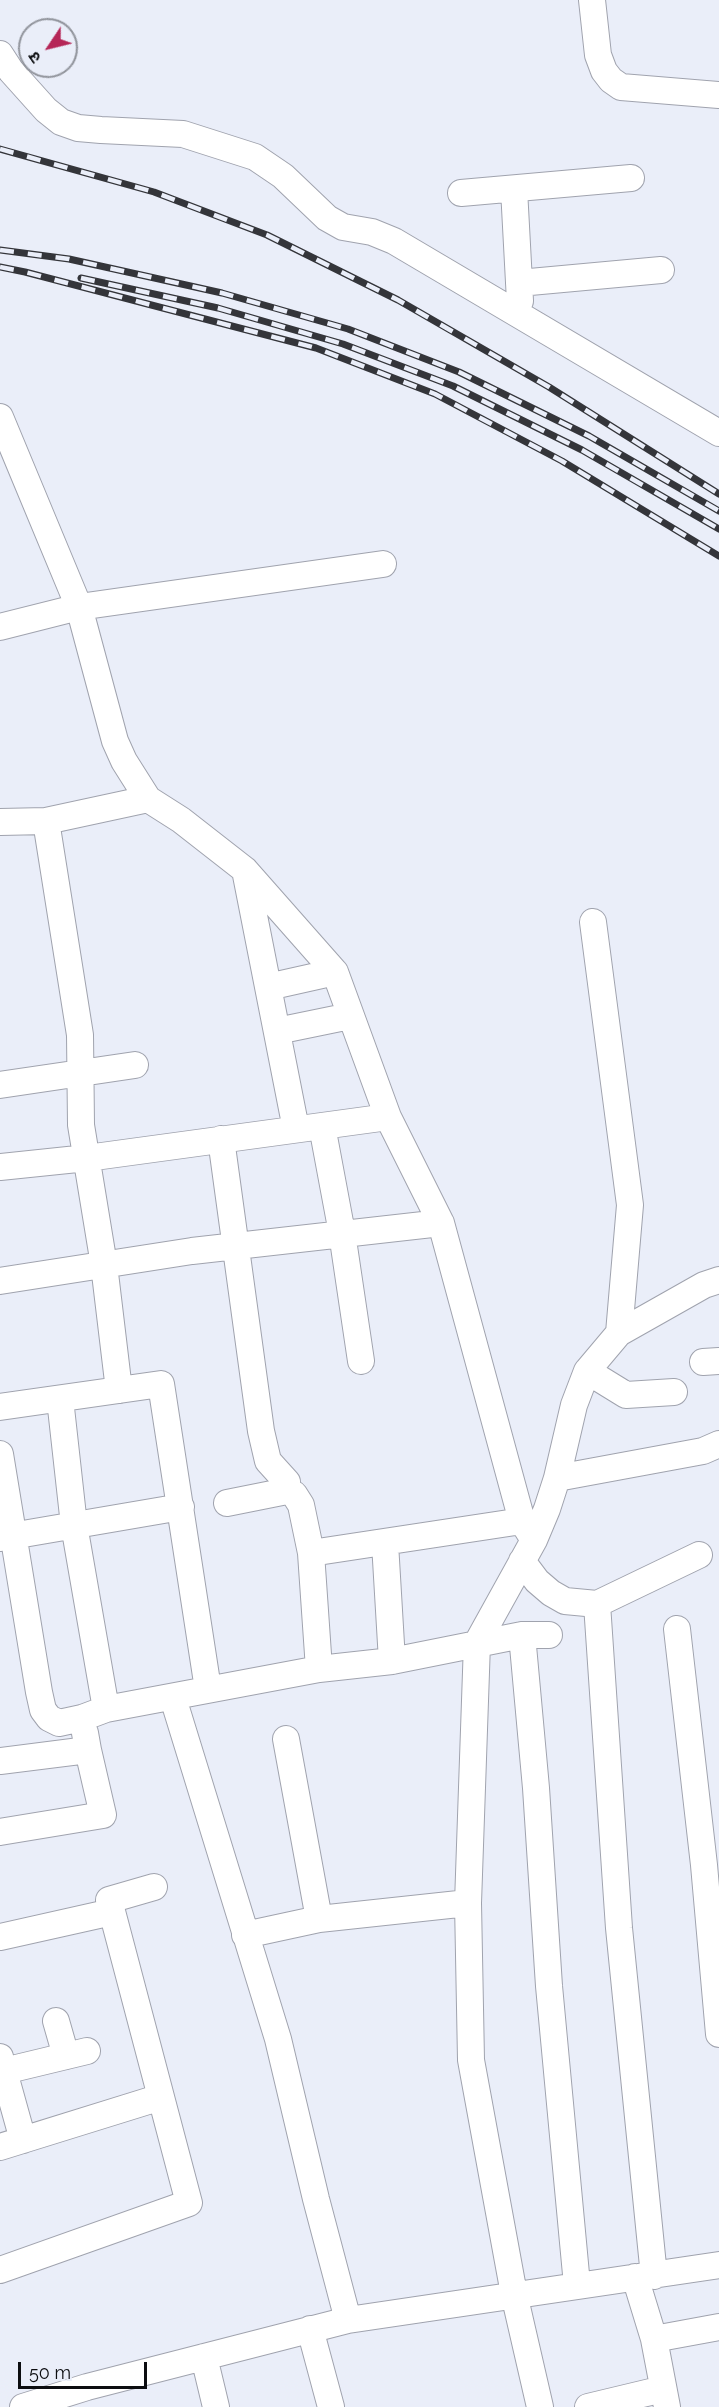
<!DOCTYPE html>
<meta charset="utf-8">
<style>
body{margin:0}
#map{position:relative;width:719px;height:2407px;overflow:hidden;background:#eaeef9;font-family:Raleway,"Noto Sans Devanagari",sans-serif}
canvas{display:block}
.north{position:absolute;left:18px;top:18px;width:60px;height:60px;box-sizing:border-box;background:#eaeef9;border:2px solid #91949c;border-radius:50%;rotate:235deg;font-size:16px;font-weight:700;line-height:24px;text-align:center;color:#0c0d10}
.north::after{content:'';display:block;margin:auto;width:21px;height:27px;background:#b52657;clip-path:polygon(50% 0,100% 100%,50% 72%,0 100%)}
.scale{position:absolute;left:18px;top:2362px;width:129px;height:27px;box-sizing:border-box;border:3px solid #0c0d10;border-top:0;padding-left:8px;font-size:18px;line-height:21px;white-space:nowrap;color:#0c0d10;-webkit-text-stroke:4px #eaeef9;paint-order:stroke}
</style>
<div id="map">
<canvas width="719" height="2407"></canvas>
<div class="north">उ</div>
<div class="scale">50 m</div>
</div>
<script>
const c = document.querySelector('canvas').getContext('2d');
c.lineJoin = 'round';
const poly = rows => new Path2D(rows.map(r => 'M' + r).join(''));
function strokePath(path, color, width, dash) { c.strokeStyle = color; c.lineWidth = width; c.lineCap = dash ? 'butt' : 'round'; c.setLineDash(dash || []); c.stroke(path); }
const minor = poly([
 [592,0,598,55,604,71,611,80,621,87,719,95],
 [0,54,11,71,46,110,61,122,78,128,101,130,183,134,255,157,283,176,327,218,343,227,372,232,394,241,719,433],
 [514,189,520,301],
 [461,193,631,178],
 [519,283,661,270],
 [0,417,79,607,115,741,124,761,148,799],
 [0,627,79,607,383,564],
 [46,821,148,799,181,820,245,870,335,972,388,1117,441,1223,522,1521,534,1540],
 [0,822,46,821,80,1035,81,1125,104,1265,119,1390],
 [245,870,296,1129],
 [593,922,630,1205,619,1333],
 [268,987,335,972],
 [277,1031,350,1016],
 [0,1085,135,1065],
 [322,1126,342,1233,361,1361],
 [221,1139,261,1431,268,1461,287,1482,287,1491],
 [0,1167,87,1158,388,1117],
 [0,1281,192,1251,441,1223],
 [703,1362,719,1361],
 [587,1371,626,1395,674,1392],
 [60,1399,74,1525,106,1709],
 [0,1407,161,1384,208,1689],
 [0,1454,39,1692,43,1710,49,1718,59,1723,82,1718,106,1709,319,1669,392,1661,522,1635,549,1635],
 [557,1478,703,1451,719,1444],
 [227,1503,287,1491,294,1494,301,1505,311,1553,319,1669],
 [0,1538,181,1507],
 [385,1543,392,1661],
 [311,1553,522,1521],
 [522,1561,537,1581,551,1593,565,1601,597,1604],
 [677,1629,704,1865,719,2034],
 [522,1635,536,1788,549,1986,577,2285],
 [173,1698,278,2039,316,2199,348,2320],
 [286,1739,319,1919],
 [0,1761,88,1750,85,1733],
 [0,1832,103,1815,88,1750],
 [245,1935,319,1919,468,1903],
 [0,1937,112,1912],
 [56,2021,66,2056],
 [0,2057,23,2140],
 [4,2071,87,2051],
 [0,2147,161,2097],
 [0,2270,189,2203,109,1900,154,1887],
 [654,2276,619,1928,597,1604,699,1555],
 [635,2277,654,2339,667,2407],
 [310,2329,331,2407],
 [654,2339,719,2327],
 [204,2357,216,2407],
 [23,2407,87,2387,348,2320,719,2265],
 [540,2407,514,2294,471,2060,468,1903,477,1643,534,1540,547,1509,557,1478,574,1405,587,1371,619,1333,704,1285,719,1280],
 [588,2407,663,2389]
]);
strokePath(minor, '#a0a3ae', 28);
strokePath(minor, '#fff', 26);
const rail = poly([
 [0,149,154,192,267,235,398,300,549,387,719,494],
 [0,250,69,259,222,293,348,329,459,372,589,436,719,511],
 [0,267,25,272,316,348,435,394,562,461,719,556],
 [81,278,218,308,343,344,453,386,582,450,719,529]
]);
strokePath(rail, '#34353a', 7);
strokePath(rail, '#eaeef9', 4.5, [14]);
</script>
